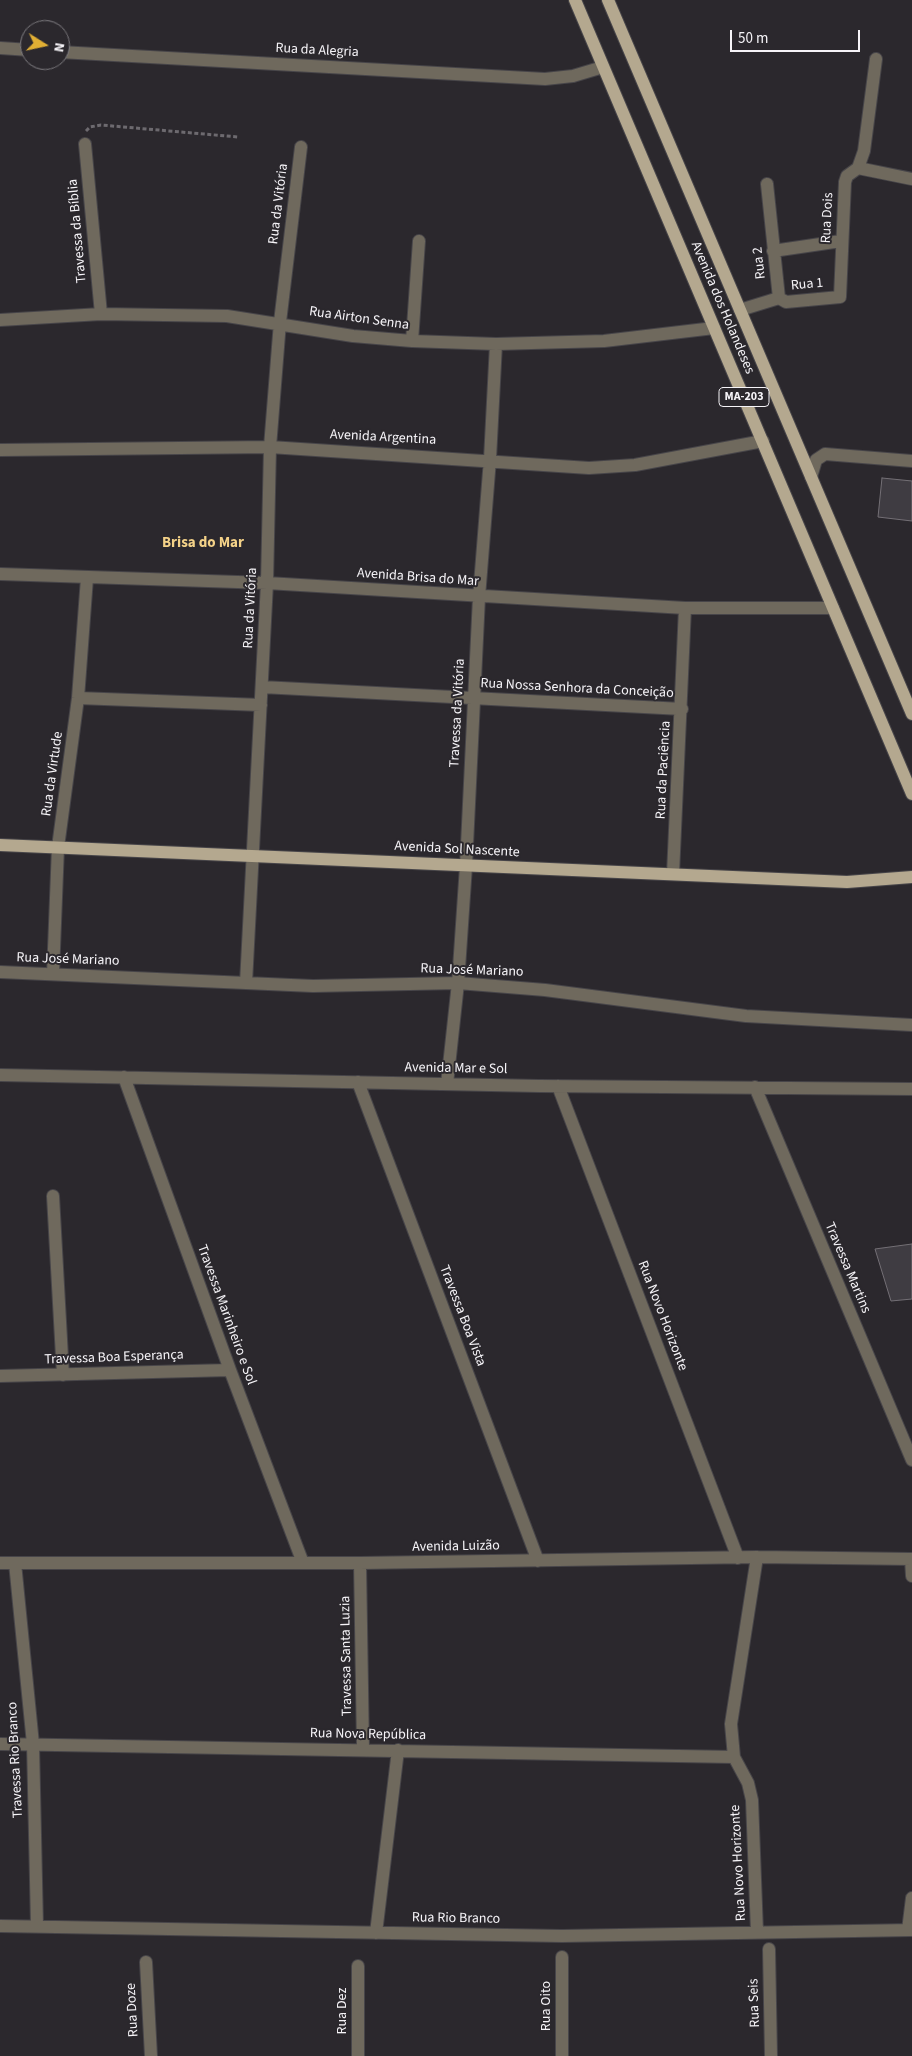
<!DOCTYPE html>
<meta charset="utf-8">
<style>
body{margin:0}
#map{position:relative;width:912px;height:2056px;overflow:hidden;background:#2b282d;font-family:"Source Sans 3",sans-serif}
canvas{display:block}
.north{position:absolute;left:20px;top:20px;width:50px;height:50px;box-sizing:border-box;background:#2b282d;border:1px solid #7c7a7e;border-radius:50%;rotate:100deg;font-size:14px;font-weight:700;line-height:20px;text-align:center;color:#f6f4f8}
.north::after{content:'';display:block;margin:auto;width:18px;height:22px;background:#e1af34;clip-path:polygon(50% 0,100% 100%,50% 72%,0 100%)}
.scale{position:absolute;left:730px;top:30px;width:130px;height:22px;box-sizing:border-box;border:2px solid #f6f4f8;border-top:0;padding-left:6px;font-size:15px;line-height:18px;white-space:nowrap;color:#f6f4f8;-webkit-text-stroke:4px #2b282d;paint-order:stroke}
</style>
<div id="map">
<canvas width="912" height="2056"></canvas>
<div class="north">N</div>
<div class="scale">50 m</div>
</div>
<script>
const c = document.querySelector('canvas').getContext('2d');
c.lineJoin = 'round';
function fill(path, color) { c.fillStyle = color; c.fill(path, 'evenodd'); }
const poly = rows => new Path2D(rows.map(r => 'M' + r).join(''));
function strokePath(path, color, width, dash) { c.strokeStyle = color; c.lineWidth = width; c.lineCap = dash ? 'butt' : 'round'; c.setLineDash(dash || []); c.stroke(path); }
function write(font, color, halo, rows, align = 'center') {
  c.font = font + ' "Source Sans 3",sans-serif'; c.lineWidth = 4; c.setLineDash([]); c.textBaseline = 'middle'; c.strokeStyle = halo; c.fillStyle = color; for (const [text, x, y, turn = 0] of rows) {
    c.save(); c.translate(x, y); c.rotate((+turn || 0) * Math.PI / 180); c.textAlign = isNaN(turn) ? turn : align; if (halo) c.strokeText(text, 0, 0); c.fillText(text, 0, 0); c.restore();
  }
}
const building = poly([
 [882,478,912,481,912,521,878,517,882,478],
 [912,1244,912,1299,891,1301,875,1249,912,1244]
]);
fill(building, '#3f3c42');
strokePath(building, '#747076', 1);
const minor = poly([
 [0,48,30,50],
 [60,52,545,79,573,76,603,67],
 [85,144,101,314],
 [858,168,912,179],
 [773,251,841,241],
 [779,298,786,302,840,297,845,182,847,176,858,168,864,151,876,59],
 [740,310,779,298,767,184],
 [0,320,101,314,227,316,353,336,412,341,496,344,604,341,714,328],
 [412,341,419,241],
 [0,450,270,447,589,468,635,465,763,441],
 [811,477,816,460,825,454,912,461],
 [0,574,267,583,685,608,833,608],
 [262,687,682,709],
 [78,698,261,705],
 [673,874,685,608],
 [0,972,313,986,458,983,545,990,746,1016,912,1025],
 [53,974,58,847,78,698,87,578],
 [246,983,267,583,270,447,280,322,301,147],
 [0,1075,539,1086,912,1089],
 [124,1077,230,1370,303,1563],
 [358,1082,538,1561],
 [447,1084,458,983,466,866,479,597,490,459,496,344],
 [558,1086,738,1558],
 [755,1087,912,1460],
 [53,1196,63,1375],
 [0,1376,230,1370],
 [911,1559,912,1576],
 [0,1563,360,1563,757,1557,912,1559],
 [15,1563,33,1744,37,1926],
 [360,1563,363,1749],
 [0,1744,734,1757],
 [0,1926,562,1936,912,1930],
 [908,1930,912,1898],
 [757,1932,752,1800,748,1783,734,1757,731,1724,757,1557],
 [376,1933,398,1750],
 [769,1949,771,2056],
 [562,1957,562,2056],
 [146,1962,151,2056],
 [358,2056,358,1966]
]);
const major = poly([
 [575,0,912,794],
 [608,0,912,714],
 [0,845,847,882,912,877]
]);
strokePath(minor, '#474549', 14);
strokePath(major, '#474549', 14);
strokePath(poly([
 [86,131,90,127,101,125,238,137]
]), '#6d6a6f', 3, [4, 2.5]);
strokePath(minor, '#6f695d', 12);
strokePath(major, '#b4a88f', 12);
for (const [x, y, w] of [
 [744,397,50]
]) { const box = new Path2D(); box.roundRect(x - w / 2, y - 9.5, w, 19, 4); c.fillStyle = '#2b282d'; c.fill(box); strokePath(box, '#f6f4f8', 1); }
write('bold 12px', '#f6f4f8', null, [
 ["MA-203",744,397]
]);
write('14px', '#f6f4f8', '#2b282d', [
 ["Rua da Alegria",317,51,3],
 ["Rua da Vitória",279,204,-83],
 ["Rua Dois",828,218,-87],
 ["Travessa da Bíblia",78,231,-95],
 ["Rua 2",760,263,-96],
 ["Rua 1",807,285,-5],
 ["Avenida dos Holandeses",722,308,67],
 ["Rua Airton Senna",359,319,8],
 ["Avenida Argentina",383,438,3],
 ["Avenida Brisa do Mar",418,578,4],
 ["Rua da Vitória",251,608,-87],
 ["Rua Nossa Senhora da Conceição",577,689,3],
 ["Travessa da Vitória",458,713,-87],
 ["Rua da Paciência",664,770,-87],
 ["Rua da Virtude",53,774,-82],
 ["Avenida Sol Nascente",457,850,3],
 ["Rua José Mariano",68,960,2],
 ["Rua José Mariano",472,971,2],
 ["Avenida Mar e Sol",456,1069,1],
 ["Travessa Martins",847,1268,67],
 ["Travessa Marinheiro e Sol",226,1315,70],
 ["Travessa Boa Vista",462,1316,69],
 ["Rua Novo Horizonte",662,1316,69],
 ["Travessa Boa Esperança",114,1358,-2],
 ["Avenida Luizão",456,1547,-1],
 ["Travessa Santa Luzia",347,1656,-91],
 ["Rua Nova República",368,1735,1],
 ["Travessa Rio Branco",16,1760,-93],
 ["Rua Novo Horizonte",739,1863,-93],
 ["Rua Rio Branco",456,1919,1],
 ["Rua Seis",755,2003,-92],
 ["Rua Oito",547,2006,-90],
 ["Rua Doze",133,2010,-93],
 ["Rua Dez",343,2011,-90]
]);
write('bold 15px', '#f4d288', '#2b282d', [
 ["Brisa do Mar",203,544]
]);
</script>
